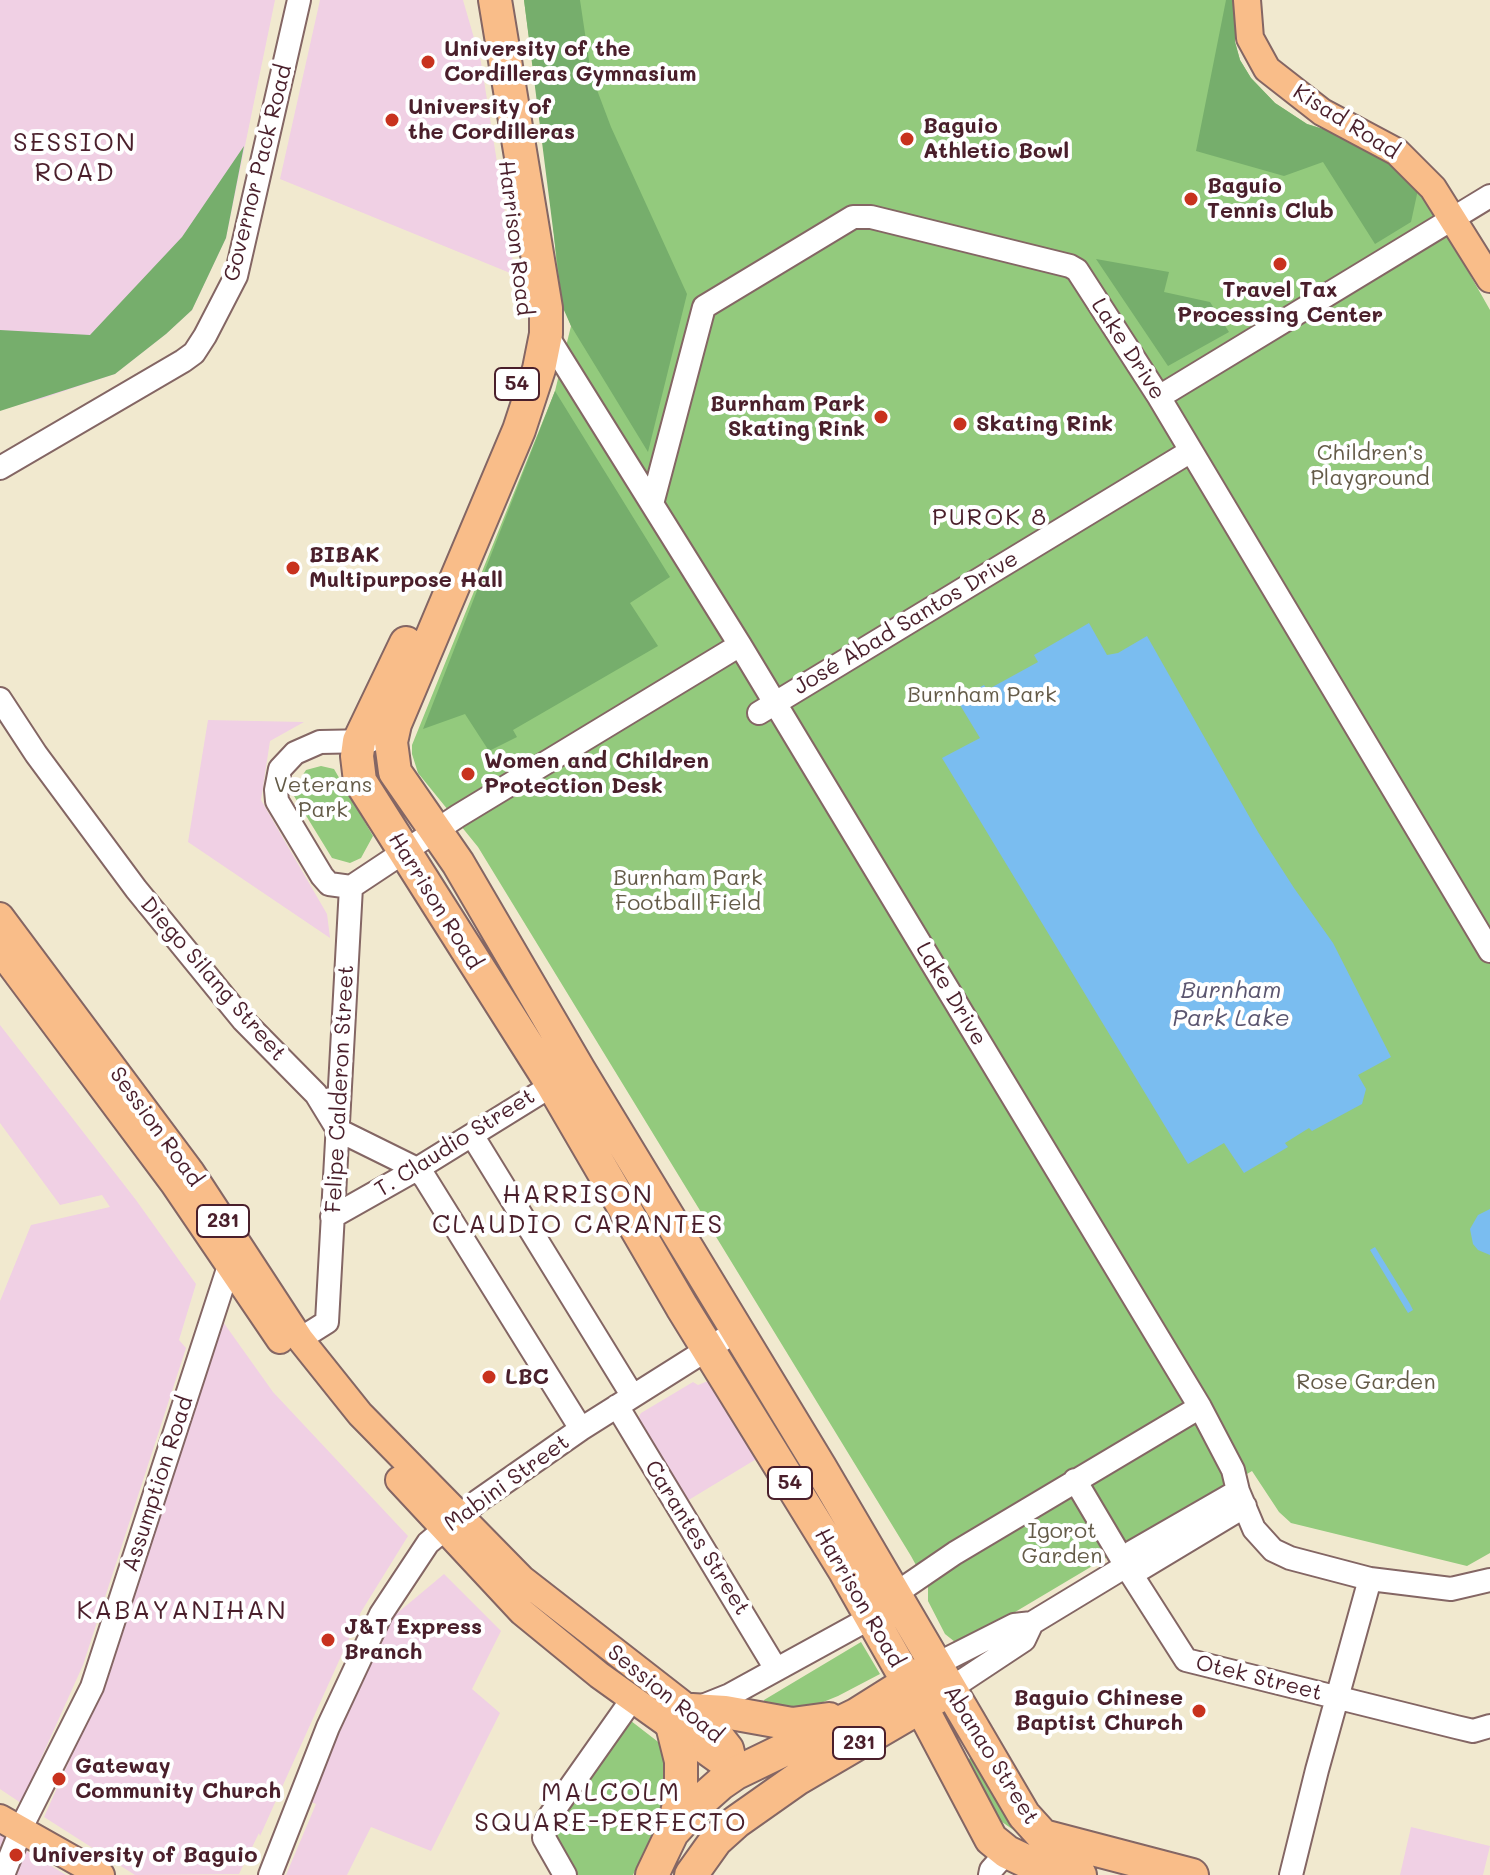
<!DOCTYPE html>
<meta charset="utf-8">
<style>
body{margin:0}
canvas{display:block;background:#f1e9cf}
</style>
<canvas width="1490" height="1875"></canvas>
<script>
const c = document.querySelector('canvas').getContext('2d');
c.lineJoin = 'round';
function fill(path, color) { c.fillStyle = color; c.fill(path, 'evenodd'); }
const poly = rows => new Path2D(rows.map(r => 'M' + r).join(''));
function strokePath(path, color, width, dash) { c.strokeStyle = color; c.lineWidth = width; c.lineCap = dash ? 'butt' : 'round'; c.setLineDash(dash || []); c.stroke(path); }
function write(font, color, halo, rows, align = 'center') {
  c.font = font + ' Mali,sans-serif'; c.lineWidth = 8; c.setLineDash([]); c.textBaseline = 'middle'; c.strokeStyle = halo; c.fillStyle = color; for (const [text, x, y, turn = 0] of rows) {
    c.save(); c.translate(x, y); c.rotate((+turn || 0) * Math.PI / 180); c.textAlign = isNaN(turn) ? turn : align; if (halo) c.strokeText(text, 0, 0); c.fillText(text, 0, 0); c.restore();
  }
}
fill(poly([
 [0,0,275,0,226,238,192,310,166,334,115,374,41,399,0,409],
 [320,0,463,0,481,62,515,275,280,179],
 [208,720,304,722,270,741,261,800,327,914,330,938,188,842],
 [0,1025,136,1200,196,1284,179,1340,186,1348,83,1665,21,1803,0,1789,0,1301,31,1225,110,1207,102,1195,60,1205,0,1123],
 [216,1312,273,1392,408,1536,361,1612,260,1836,259,1833,239,1874,135,1875,44,1817,114,1661,126,1607],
 [708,1381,715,1387,758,1458,687,1501,638,1418,641,1413,693,1382,698,1385],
 [444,1574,501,1631,472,1689,500,1713,431,1851,371,1827,347,1875,286,1875,316,1804,309,1801,389,1620],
 [1411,1827,1490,1846,1483,1875,1400,1875],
 [0,1835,66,1875,0,1875]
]), '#f0d0e4');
fill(poly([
 [524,0,1236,0,1235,42,1240,60,1251,78,1275,103,1307,124,1342,135,1419,185,1490,310,1490,1553,1467,1566,1291,1523,1279,1512,1252,1471,963,1643,955,1642,945,1634,928,1601,928,1587,911,1556,478,847,418,773,412,754,412,745,555,391,571,326,559,293,552,211],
 [321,766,334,769,373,836,361,858,350,863,332,858,294,796,299,781,306,770],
 [861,1642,880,1674,838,1696,806,1709,765,1708,764,1700],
 [622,1714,666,1748,667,1802,633,1875,565,1875,547,1820],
 [972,1757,1031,1842,1002,1822,988,1804,964,1762]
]), '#93ca7d');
fill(poly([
 [524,0,580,0,591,74,611,127,687,294,648,452,571,326,563,308],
 [1226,0,1236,0,1235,42,1240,60,1251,78,1275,103,1307,124,1342,135,1385,155,1419,185,1411,222,1375,244,1323,162,1284,176,1196,151],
 [244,146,226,238,192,310,166,334,115,374,0,411,0,330,90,335,182,237],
 [1096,259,1169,272,1164,292,1210,302,1229,332,1168,366],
 [555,391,670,577,630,603,658,646,513,730,517,737,489,751,465,714,423,729]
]), '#76ae6c');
fill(poly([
 [1089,623,1107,655,1118,653,1147,636,1258,832,1294,888,1333,943,1391,1057,1358,1075,1366,1089,1362,1104,1312,1131,1309,1128,1285,1143,1288,1147,1244,1173,1224,1143,1188,1164,942,758,980,738,957,700,984,685,987,690,1038,662,1034,655],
 [1490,1209,1490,1255,1478,1250,1473,1244,1470,1229,1478,1215],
 [1375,1247,1410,1304,1413,1310,1408,1313,1370,1250]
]), '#7abdf0');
const minor = poly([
 [546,334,740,645,1200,1407,1233,1470,1238,1491,1254,1529,1273,1550,1290,1558,1370,1579,1451,1589,1490,1580],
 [1159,397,1490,196],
 [0,468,183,361,194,353,205,336,236,276,299,0],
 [652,504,704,307,853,217,871,217,1070,266,1077,270,1159,397,1490,951],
 [0,699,36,754,136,889,243,1020,316,1094,338,1130,417,1169,425,1178,581,1429],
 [759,713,1191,451],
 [351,887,458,816,740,645],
 [351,887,329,884,322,876,277,801,276,790,280,769,295,753,320,742,370,741],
 [472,1135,632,1395],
 [332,1217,417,1169,564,1078],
 [300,1339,327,1322,351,887],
 [617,1406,776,1669],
 [1075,1480,1126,1566,1186,1660,1456,1727,1473,1731,1490,1726],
 [1126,1566,1142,1568,1245,1506],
 [895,1594,955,1553,1200,1407],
 [935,1665,1014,1625,1032,1623,1126,1566,1132,1552,1238,1491],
 [950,1689,1024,1640,1032,1623],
 [700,1707,730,1695,872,1617],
 [3,1875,25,1820,92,1687,229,1266],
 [270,1875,328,1727,381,1614,428,1543,478,1501,581,1429,738,1330],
 [565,1875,544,1838,547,1820,633,1698],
 [990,1875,991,1870,1007,1852],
 [1291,1875,1317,1770,1370,1579]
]);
const major = poly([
 [1247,0,1250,38,1267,69,1322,112,1397,152,1433,188,1490,279],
 [0,916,191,1172,300,1339,360,1414,522,1579,716,1730,730,1748,736,1773],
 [0,951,174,1184,280,1340],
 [399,1480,522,1612,599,1675,736,1773],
 [0,1818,101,1875]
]);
const highway = poly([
 [495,0,546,308,546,334,539,369,519,430,395,724,391,742,395,772,458,863,579,1070,820,1467,1024,1815,1043,1836,1192,1875],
 [406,643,359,741,357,756,360,781,552,1084,682,1307,845,1571,908,1682,991,1839,1007,1852,1026,1861,1080,1875],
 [692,1710,725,1712,792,1724,829,1719],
 [672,1832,681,1797,681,1761,672,1725],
 [652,1875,672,1833,702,1800,720,1784,736,1773,856,1715,926,1671],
 [691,1875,716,1840,736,1822,797,1779,939,1696]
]);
strokePath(minor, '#846664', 26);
strokePath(major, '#846664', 30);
strokePath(highway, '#846664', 36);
strokePath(minor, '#fff', 22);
strokePath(major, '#f9bd89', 26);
strokePath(highway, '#f9bd89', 32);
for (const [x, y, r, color] of [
 [428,62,8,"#c8321e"],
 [392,120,8,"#c8321e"],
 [907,139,8,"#c8321e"],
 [1191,199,8,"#c8321e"],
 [1280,264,8,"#c8321e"],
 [881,417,8,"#c8321e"],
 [960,424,8,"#c8321e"],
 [293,568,8,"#c8321e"],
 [468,774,8,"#c8321e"],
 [489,1377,8,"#c8321e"],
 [328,1640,8,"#c8321e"],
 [1199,1711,8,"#c8321e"],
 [59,1779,8,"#c8321e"],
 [16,1855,8,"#c8321e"]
]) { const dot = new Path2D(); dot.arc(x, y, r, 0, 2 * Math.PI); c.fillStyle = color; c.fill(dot); strokePath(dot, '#fff', 3); }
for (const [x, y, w] of [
 [517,384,44],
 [223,1221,52],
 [790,1483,44],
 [859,1743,52]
]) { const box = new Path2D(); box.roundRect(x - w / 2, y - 16, w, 32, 6); c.fillStyle = '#fff'; c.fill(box); strokePath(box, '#4a1f2b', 2); }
write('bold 20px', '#4a1f2b', null, [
 ["54",517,384],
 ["231",223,1221],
 ["54",790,1483],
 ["231",859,1743]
]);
write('bold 22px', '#4a1f2b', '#fff', [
 ["University of the",444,49],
 ["Cordilleras Gymnasium",444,74],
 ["University of",408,107],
 ["the Cordilleras",408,132],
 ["Baguio",923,126],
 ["Athletic Bowl",923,151],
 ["Baguio",1207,186],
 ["Tennis Club",1207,211],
 ["Travel Tax",1280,290,"center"],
 ["Processing Center",1280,315,"center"],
 ["Burnham Park",865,404,"right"],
 ["Skating Rink",865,429,"right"],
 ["Skating Rink",976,424],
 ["BIBAK",309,555],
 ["Multipurpose Hall",309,580],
 ["Women and Children",484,761],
 ["Protection Desk",484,786],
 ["LBC",505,1377],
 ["J&T Express",344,1627],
 ["Branch",344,1652],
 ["Baguio Chinese",1183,1698,"right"],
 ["Baptist Church",1183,1723,"right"],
 ["Gateway",75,1766],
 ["Community Church",75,1791],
 ["University of Baguio",32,1855]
], 'left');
write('22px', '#4a1f2b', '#fff', [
 ["Kisad Road",1346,122,32],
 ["Governor Pack Road",258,173,-76],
 ["Harrison Road",515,238,83],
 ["Lake Drive",1128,349,57],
 ["José Abad Santos Drive",906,623,-31],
 ["Harrison Road",435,901,58],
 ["Diego Silang Street",213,979,49],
 ["Lake Drive",951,994,59],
 ["Felipe Calderon Street",340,1089,-87],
 ["Session Road",156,1127,54],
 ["T. Claudio Street",455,1143,-32],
 ["Mabini Street",507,1483,-36],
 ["Assumption Road",158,1484,-72],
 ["Carantes Street",697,1538,58],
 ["Harrison Road",859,1598,60],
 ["Otek Street",1259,1678,14],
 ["Session Road",665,1694,39],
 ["Abanao Street",991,1755,58]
]);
write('22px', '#645b48', '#fff', [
 ["Children's",1370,453],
 ["Playground",1370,478],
 ["Burnham Park",982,695],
 ["Veterans",323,785],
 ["Park",323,810],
 ["Burnham Park",688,878],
 ["Football Field",688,903],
 ["Rose Garden",1366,1382],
 ["Igorot",1062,1531],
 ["Garden",1062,1556]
]);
c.letterSpacing = '2px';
write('24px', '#4a1f2b', '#fff', [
 ["PUROK 8",990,518]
]);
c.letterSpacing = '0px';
write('italic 24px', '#5b5670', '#fff', [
 ["Burnham",1231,991],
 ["Park Lake",1231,1019]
]);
c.letterSpacing = '2px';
write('26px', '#4a1f2b', '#fff', [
 ["SESSION",75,143],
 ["ROAD",75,173],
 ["HARRISON",578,1195],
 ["CLAUDIO CARANTES",578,1225],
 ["KABAYANIHAN",182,1611],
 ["MALCOLM",611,1793],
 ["SQUARE-PERFECTO",611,1823]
]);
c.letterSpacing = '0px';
</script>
